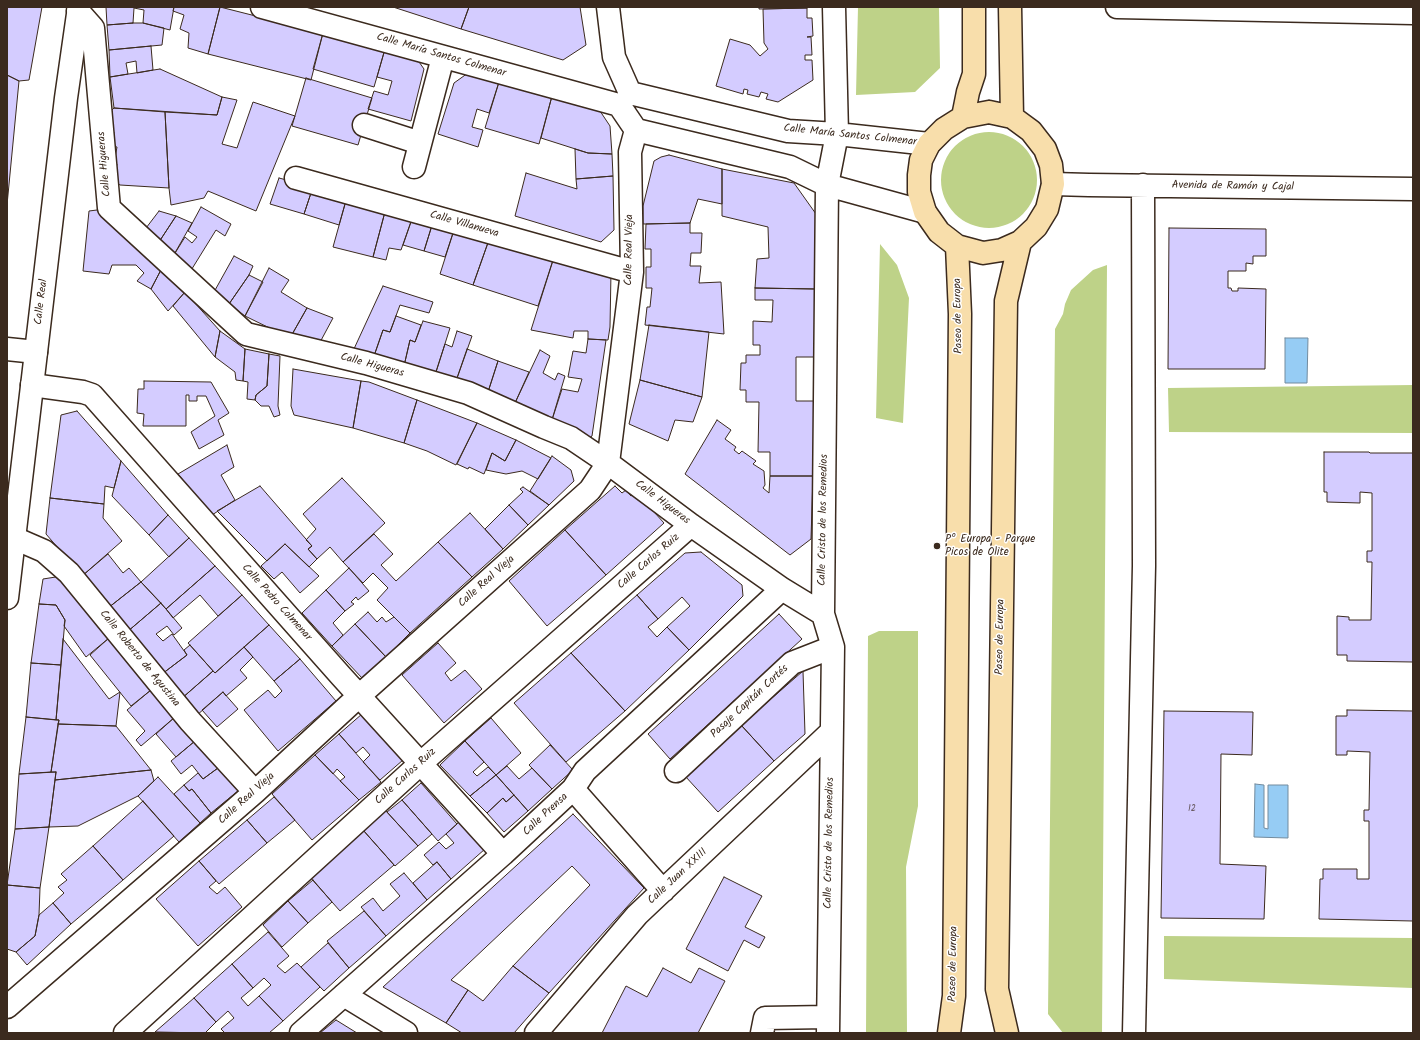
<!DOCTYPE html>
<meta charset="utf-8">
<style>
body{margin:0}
#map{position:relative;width:1420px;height:1040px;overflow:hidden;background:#fff;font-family:Kalam,sans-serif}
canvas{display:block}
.frame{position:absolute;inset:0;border:8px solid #3b2a1e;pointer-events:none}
</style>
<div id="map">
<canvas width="1420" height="1040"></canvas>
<div class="frame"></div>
</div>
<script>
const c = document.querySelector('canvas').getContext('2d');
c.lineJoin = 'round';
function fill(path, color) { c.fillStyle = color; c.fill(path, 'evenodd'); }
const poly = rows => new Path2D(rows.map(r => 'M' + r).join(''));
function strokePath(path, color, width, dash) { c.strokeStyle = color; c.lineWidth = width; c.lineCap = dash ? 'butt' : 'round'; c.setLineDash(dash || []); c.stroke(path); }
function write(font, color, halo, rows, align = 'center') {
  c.font = font + ' Kalam,sans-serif'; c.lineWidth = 3; c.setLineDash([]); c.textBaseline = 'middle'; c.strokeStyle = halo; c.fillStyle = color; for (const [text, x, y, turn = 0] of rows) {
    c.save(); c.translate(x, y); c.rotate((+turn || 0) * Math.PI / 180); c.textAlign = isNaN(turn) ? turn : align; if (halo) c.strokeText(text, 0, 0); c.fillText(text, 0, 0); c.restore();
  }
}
fill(poly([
 [858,7,939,7,940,68,915,92,856,95],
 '941 180a48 48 0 1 1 96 0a48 48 0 1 1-96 0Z',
 [880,244,897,265,909,298,903,423,876,418],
 [1107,265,1102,1033,1063,1033,1048,1014,1055,329,1063,314,1065,304,1071,290,1093,270],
 [1413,385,1413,433,1169,432,1168,388],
 [879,631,918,631,918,806,906,867,907,1033,866,1033,868,636],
 [1164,936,1413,938,1413,988,1164,979]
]), '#bed288');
const water = poly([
 [1285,338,1308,338,1307,383,1285,383,1285,338],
 [1255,784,1264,785,1264,828,1268,829,1268,785,1288,785,1288,838,1254,837,1255,784]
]);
fill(water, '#96ccf4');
strokePath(water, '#728b9e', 1);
const building = poly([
 [7,7,42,7,29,80,19,81,7,75,7,7],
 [106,7,174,7,170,30,143,23,144,10,134,8,133,23,107,25,106,7],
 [174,7,220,7,208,54,188,48,189,33,180,29,184,15,173,11,174,7],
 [220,7,323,33,311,80,208,54,220,7],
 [393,7,469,7,461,29,393,7],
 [469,7,580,7,586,45,563,60,461,29,469,7],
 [759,7,807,7,807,8,759,9,759,7],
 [807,8,807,18,812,18,813,36,807,37,811,37,812,55,805,55,805,60,812,60,813,80,778,102,766,99,768,94,761,92,759,97,747,94,748,90,744,89,743,94,716,86,730,39,750,45,760,56,768,49,764,43,763,9,807,8],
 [133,23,143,23,164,28,162,45,109,50,107,25,133,23],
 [323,33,385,49,374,87,313,69,323,33],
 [151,46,153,70,137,73,136,61,126,63,128,74,110,77,109,50,151,46],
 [385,49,417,59,424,69,411,121,368,109,374,91,388,95,392,81,377,77,385,49],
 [160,69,222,97,217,115,114,108,110,77,160,69],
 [468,73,499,82,489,113,477,109,472,127,483,130,478,147,438,134,454,83,468,73],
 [7,75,19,81,7,205,7,75],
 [306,78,372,98,358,145,292,126,306,78],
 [499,82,552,96,539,144,485,128,499,82],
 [552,96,598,108,610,126,612,154,588,153,541,138,552,96],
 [222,97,237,100,222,144,237,148,253,102,295,116,256,211,208,191,204,198,171,205,169,188,165,112,217,115,222,97],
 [114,108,165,112,169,188,120,185,115,182,117,175,115,174,117,164,114,163,117,147,112,146,114,132,110,130,110,112,114,108],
 [575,149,588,153,612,154,613,176,576,179,575,149],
 [669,155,722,169,722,204,698,199,690,223,643,224,643,206,654,161,661,157,669,155],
 [722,169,794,183,816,214,816,289,755,288,757,259,769,258,768,227,722,216,722,169],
 [526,173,577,189,576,179,613,176,614,230,601,242,515,216,526,173],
 [279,178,313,187,304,214,270,204,279,178],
 [313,187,347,197,339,225,304,214,313,187],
 [347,197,386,208,373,257,333,247,347,197],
 [201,207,231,224,225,236,216,230,190,272,172,258,185,237,192,243,197,237,188,231,201,207],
 [386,208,413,216,401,250,389,248,386,260,373,257,386,208],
 [105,209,163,266,151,289,137,281,144,273,136,265,112,265,109,274,83,271,89,211,105,209],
 [159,211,176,216,157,245,143,232,159,211],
 [176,216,192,223,172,258,157,245,176,216],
 [413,216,433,222,424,251,403,245,413,216],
 [433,222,455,227,445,257,424,251,433,222],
 [690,223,690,233,702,233,701,253,691,253,690,266,701,266,699,283,721,282,724,334,645,325,647,307,650,307,652,288,646,288,646,267,651,267,651,249,645,249,646,224,690,223],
 [455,227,490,237,473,285,440,274,455,227],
 [1169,228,1266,229,1266,256,1253,256,1253,264,1246,263,1246,271,1228,271,1228,288,1231,288,1232,291,1238,291,1238,288,1266,289,1265,369,1168,369,1169,228],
 [490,237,555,254,538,306,473,285,490,237],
 [555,254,611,272,610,327,608,340,588,339,588,331,574,331,573,338,531,330,555,254],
 [234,256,253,266,249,275,229,304,214,292,234,256],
 [163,266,185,292,168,311,151,289,163,266],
 [269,268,289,280,281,292,307,308,290,338,245,316,269,268],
 [249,275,263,282,245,316,229,304,249,275],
 [383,286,433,302,429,313,400,305,390,332,383,330,374,356,353,351,383,286],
 [755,288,816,289,815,357,796,357,796,401,814,401,813,476,770,476,770,452,758,452,759,402,746,402,746,390,740,390,741,363,746,363,746,355,760,355,760,345,753,345,753,321,772,322,773,300,755,300,755,288],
 [185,292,220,331,215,357,173,306,185,292],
 [307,308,333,318,318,346,290,338,307,308],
 [396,316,421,325,415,342,410,340,404,366,374,356,383,330,390,332,396,316],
 [423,321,450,328,435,375,404,366,410,340,415,342,423,321],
 [649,325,709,332,702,397,640,380,649,325],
 [220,331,245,349,243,381,236,380,235,372,215,357,220,331],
 [457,331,472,336,456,381,435,375,445,344,452,347,457,331],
 [588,339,606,340,592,436,588,439,551,423,562,389,578,392,582,379,568,377,573,351,586,353,588,339],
 [245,349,269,354,267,386,256,395,255,400,247,399,248,382,243,381,245,349],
 [467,349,498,361,488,392,456,381,467,349],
 [540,350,550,356,543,373,555,380,558,373,565,376,551,423,515,403,540,350],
 [269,354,280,356,278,406,280,415,274,417,269,406,261,406,255,400,256,395,267,386,269,354],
 [498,361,529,372,515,403,488,392,498,361],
 [293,369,361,381,353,428,294,415,291,406,293,369],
 [640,380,702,397,693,422,675,420,668,441,629,424,640,380],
 [144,381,211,382,229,413,218,420,224,435,199,449,191,432,215,416,206,396,197,396,197,401,189,401,189,395,186,395,186,426,143,426,144,414,137,413,138,389,144,389,144,381],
 [361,381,369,382,417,400,404,443,353,428,361,381],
 [417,400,477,423,456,465,427,451,404,443,417,400],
 [77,411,121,461,114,488,105,486,104,504,50,498,61,415,77,411],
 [717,420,731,430,725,439,736,447,734,450,739,454,742,451,756,461,753,464,764,471,765,485,763,488,769,493,770,476,813,476,811,539,790,555,685,474,717,420],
 [477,423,516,440,505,461,492,453,484,474,469,467,468,469,457,464,477,423],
 [516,440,551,458,538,479,522,471,506,474,486,470,492,453,505,461,516,440],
 [227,445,234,467,221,475,235,500,212,515,178,474,227,445],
 [1324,452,1369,452,1370,453,1413,453,1413,662,1347,661,1347,655,1337,655,1337,616,1349,617,1349,620,1371,620,1372,562,1367,562,1367,551,1372,551,1372,493,1360,492,1360,503,1327,502,1327,492,1324,492,1324,452],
 [552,456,571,470,574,481,549,505,530,491,552,456],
 [121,461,168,515,149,535,112,496,121,461],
 [342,478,385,523,343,562,330,547,317,559,308,549,312,546,306,540,316,529,303,514,342,478],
 [260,486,312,546,308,549,317,559,309,567,285,544,267,561,217,511,260,486],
 [615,486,622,493,626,490,631,496,636,492,664,523,606,575,565,530,615,486],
 [523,487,549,505,528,525,509,505,523,492,520,489,523,487],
 [50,498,104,504,103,518,122,541,82,576,46,534,50,498],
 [509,505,528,525,503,549,485,529,509,505],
 [470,513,503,549,472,577,438,542,470,513],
 [168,515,189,538,169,557,149,535,168,515],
 [565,530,606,575,547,626,509,581,565,530],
 [374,534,393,554,381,565,396,581,438,542,472,577,410,633,377,600,388,588,373,573,363,583,343,562,374,534],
 [189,538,215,566,166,609,141,582,189,538],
 [285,544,319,576,300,593,282,572,274,579,261,566,285,544],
 [701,552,742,585,743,596,689,650,667,627,690,606,682,597,658,619,637,595,685,553,701,552],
 [108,554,123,573,129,568,141,582,108,608,82,576,108,554],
 [215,566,242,595,218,616,200,595,173,618,166,609,215,566],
 [349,568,369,591,358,600,356,597,351,602,354,604,345,611,326,590,349,568],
 [62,576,109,638,86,657,64,626,65,620,56,605,39,604,43,579,62,576],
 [141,582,161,603,127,632,108,608,141,582],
 [326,590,345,611,333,623,343,635,332,646,302,613,326,590],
 [242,595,269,625,215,673,188,643,242,595],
 [637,595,658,619,648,627,657,637,667,627,689,650,625,711,571,653,637,595],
 [161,603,182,628,174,635,167,626,156,634,163,641,172,634,187,655,162,674,127,632,161,603],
 [39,604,56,605,65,620,61,665,31,663,39,604],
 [368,612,377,622,382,617,386,622,394,617,410,633,386,657,355,624,368,612],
 [779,614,802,639,670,759,648,734,779,614],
 [355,624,386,657,362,678,332,646,355,624],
 [269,625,300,659,274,681,244,647,269,625],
 [109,638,151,690,131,706,90,655,109,638],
 [63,639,109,699,120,692,116,726,58,724,59,720,56,720,63,639],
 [438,643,456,663,445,673,451,681,465,670,482,689,444,723,402,675,438,643],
 [190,645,213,671,181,699,162,674,187,655,184,650,190,645],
 [244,647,253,657,240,670,247,678,226,696,223,692,196,716,181,699,213,671,215,673,244,647],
 [571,653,625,711,566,762,514,703,571,653],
 [300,659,336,701,278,751,244,710,268,690,275,698,282,691,274,681,300,659],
 [31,663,61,665,56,720,26,717,31,663],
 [803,671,805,734,774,761,741,725,803,671],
 [151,690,175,717,141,746,136,740,145,731,127,710,151,690],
 [223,692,238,709,217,727,202,710,223,692],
 [1347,710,1413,711,1413,921,1319,919,1320,879,1323,879,1323,869,1357,869,1357,879,1369,879,1369,821,1364,821,1364,810,1369,810,1370,752,1347,751,1347,755,1336,755,1336,716,1347,716,1347,710],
 [1164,711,1253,712,1252,755,1221,754,1220,864,1266,866,1264,919,1161,918,1164,711],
 [362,714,403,760,380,780,363,762,370,755,363,747,356,753,339,734,362,714],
 [26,717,59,720,51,772,19,774,26,717],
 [175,717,195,741,176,757,156,734,175,717],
 [491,718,521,753,496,775,465,741,491,718],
 [58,724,116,726,151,770,55,780,56,772,51,772,58,724],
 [741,725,774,761,718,812,685,776,741,725],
 [339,734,381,782,359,800,340,781,345,777,337,769,333,774,315,755,339,734],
 [195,741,218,768,203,779,192,765,181,774,171,761,195,741],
 [465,741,484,762,473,772,477,776,488,767,496,775,470,796,440,765,465,741],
 [550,745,573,770,552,789,529,765,550,745],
 [315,755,359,800,312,840,272,794,315,755],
 [507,766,519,779,532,768,552,789,528,811,496,775,507,766],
 [218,768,238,791,211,813,192,789,189,791,184,785,198,773,203,779,218,768],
 [151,770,154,781,138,796,78,826,49,827,55,780,151,770],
 [56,772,49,827,15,829,19,774,56,772],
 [496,775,514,795,506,802,503,798,487,813,470,796,496,775],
 [158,777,200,823,179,842,138,796,158,777],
 [421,783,457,824,438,841,402,800,421,783],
 [184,785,189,791,192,789,211,813,200,823,174,794,184,785],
 [514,795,528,811,504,832,487,813,503,798,506,802,514,795],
 [274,797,295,820,267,843,247,820,274,797],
 [402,800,432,834,418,846,387,812,402,800],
 [143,801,174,836,123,880,93,846,143,801],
 [385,810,418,846,395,866,363,830,385,810],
 [573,814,644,888,549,993,513,966,590,885,572,866,451,980,468,990,446,1023,383,987,573,814],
 [247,820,267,843,219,884,199,861,247,820],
 [459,822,485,849,451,879,437,862,433,865,424,855,439,842,446,849,454,843,446,834,459,822],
 [49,827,40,888,7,885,15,829,49,827],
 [363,830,394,865,340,911,309,876,363,830],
 [93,846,123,880,71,924,53,903,64,893,58,887,67,880,61,874,93,846],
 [199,861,216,881,209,887,217,894,225,887,242,907,198,946,156,899,199,861],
 [437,862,451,879,427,900,413,883,437,862],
 [404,873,427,900,386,936,361,907,373,898,383,911,400,896,390,884,404,873],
 [724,877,762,896,745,927,765,937,759,948,744,940,728,971,686,949,724,877],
 [313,880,332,902,308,923,288,901,313,880],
 [7,885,40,888,39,915,35,936,16,952,7,949,7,885],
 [288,901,308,923,282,947,263,925,288,901],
 [53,903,71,924,27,965,16,952,35,936,39,915,53,903],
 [364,911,386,936,349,968,327,941,364,911],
 [268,932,289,956,277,966,285,973,297,963,320,987,283,1021,259,996,271,985,264,978,253,988,232,964,268,932],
 [328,943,349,968,324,991,301,967,328,943],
 [232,964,253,988,241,998,248,1006,259,996,283,1021,269,1033,225,1033,221,1029,234,1018,228,1011,216,1022,194,998,232,964],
 [513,966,549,993,514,1033,462,1033,446,1023,468,990,483,1001,513,966],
 [663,968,691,983,699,968,725,981,698,1033,602,1033,626,986,647,997,663,968],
 [194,998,216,1022,205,1033,155,1032,194,998],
 [336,1020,357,1033,320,1033,336,1020]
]);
fill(building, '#d4ccff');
strokePath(building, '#3b2a1e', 1);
const minor = poly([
 [262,7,619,105],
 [608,7,614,57,630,93],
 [1117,7,1413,13],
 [78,11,93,28,109,208,246,334,366,363,468,393,544,427,571,438,608,463,691,525,782,589,823,614],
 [630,93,788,131,837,134,929,144],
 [364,125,420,143],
 [636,130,790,167,827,185,925,212],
 [414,167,443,57],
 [296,178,632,272],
 [1053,184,1089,185,1413,189],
 [7,349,36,352],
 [32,385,83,392,92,395,341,676,503,854],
 [14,538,44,551,69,573,190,721,255,792],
 [676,771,792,663,833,647],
 [573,789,663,891],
 [344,995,406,1033],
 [7,1007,255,792,359,696,590,490,608,463,632,272,630,152,636,130,619,105],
 [125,1033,420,764,691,525],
 [301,1033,503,854,573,789,585,771,782,589],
 [536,1033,637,915,831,732],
 [762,1033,765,1018,827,1017],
 [828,1033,833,647,823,614,827,185,837,134,834,7],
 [1134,1033,1144,566,1143,185]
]);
const tertiary = poly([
 [7,598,66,98,79,7]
]);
const primary = poly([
 [1010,7,1012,117],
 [989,112,1012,117,1031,131,1045,149,1051,165,1053,184,1047,209,1036,227,1020,242,1002,250,983,253,957,246,939,232,925,212,919,192,919,175,921,160,929,144,944,129,963,117,989,112],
 [963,117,968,92,974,74,974,7],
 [949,1033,954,996,960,314,957,246],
 [1007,1033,997,989,1006,301,1020,242]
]);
strokePath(minor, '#3b2a1e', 25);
strokePath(tertiary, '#3b2a1e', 25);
strokePath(primary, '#3b2a1e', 25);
strokePath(minor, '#fff', 22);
strokePath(tertiary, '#fff', 22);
strokePath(primary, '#f8deab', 22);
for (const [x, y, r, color] of [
 [937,546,4,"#3b2a1e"]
]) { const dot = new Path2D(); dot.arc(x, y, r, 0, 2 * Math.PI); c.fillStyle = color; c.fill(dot); strokePath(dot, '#fff', 1.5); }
write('9px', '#615256', null, [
 ["12",1192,809]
]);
write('11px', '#3b2a1e', '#fff', [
 ["Calle María Santos Colmenar",441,56,16],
 ["Calle María Santos Colmenar",850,136,6],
 ["Calle Higueras",105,164,-95],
 ["Avenida de Ramón y Cajal",1233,187,1],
 ["Calle Villanueva",464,225,16],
 ["Calle Real Vieja",630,250,-89],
 ["Calle Real",42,302,-83],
 ["Paseo de Europa",959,316,-91],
 ["Calle Higueras",372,366,15],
 ["Calle Higueras",662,503,37],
 ["Calle Cristo de los Remedios",824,520,-89],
 ["Calle Carlos Ruiz",649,562,-41],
 ["Calle Real Vieja",487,582,-42],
 ["Calle Pedro Colmenar",276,603,48],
 ["Paseo de Europa",1001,637,-89],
 ["Calle Roberto de Agustina",139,659,51],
 ["Pasaje Capitán Cortés",750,702,-43],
 ["Calle Carlos Ruiz",406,777,-42],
 ["Calle Real Vieja",247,799,-42],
 ["Calle Prensa",546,815,-43],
 ["Calle Cristo de los Remedios",830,843,-89],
 ["Calle Juan XXIII",678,877,-43],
 ["Paseo de Europa",954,964,-89]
]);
write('11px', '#3b2a1e', '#fff', [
 ["Pº Europa - Parque",945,540],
 ["Picos de Olite",945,553]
], 'left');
</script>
